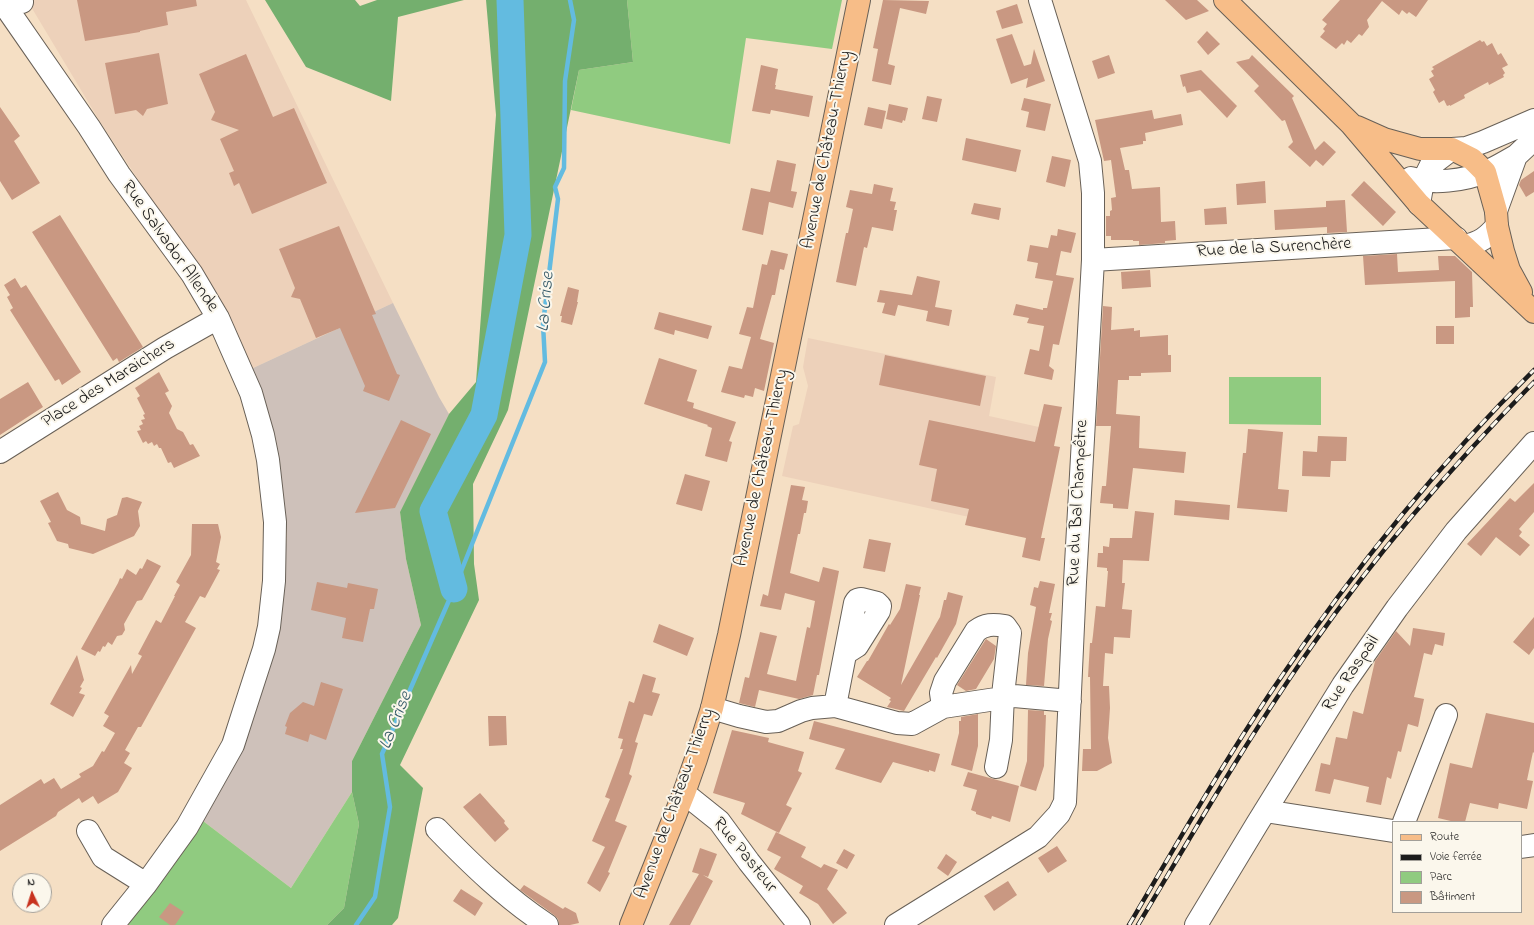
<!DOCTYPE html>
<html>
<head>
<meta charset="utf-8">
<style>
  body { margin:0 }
  #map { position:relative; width:1534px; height:925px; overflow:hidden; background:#f5dfc4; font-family:"Indie Flower",sans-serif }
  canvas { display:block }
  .legend { position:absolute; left:1392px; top:821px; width:130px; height:92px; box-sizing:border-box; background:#fbf7ec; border:1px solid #a29f99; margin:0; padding:5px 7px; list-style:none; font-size:12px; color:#1c1c1c }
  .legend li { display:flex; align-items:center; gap:8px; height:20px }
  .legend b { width:20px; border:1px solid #a29f99 }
  .north { position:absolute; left:12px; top:873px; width:40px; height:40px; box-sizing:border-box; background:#fbf7ec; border:1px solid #a29f99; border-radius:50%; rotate:356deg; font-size:11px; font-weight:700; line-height:16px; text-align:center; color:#1c1c1c }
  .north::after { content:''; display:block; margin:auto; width:14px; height:18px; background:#c8321e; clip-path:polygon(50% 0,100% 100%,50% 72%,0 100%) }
</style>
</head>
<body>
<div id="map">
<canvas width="1534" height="925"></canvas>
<ul class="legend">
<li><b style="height:5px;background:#f7bd88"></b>Route</li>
<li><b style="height:5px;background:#1c1c1c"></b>Voie ferrée</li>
<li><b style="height:11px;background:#90cb80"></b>Parc</li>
<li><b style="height:11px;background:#c99882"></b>Bâtiment</li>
</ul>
<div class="north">N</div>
</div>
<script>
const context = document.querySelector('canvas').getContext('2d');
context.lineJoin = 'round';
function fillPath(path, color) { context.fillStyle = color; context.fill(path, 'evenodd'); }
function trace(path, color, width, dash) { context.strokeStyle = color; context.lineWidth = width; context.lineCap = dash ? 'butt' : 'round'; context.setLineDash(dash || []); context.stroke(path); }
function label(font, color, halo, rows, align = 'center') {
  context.font = font + ' "Indie Flower",sans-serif'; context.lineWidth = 4; context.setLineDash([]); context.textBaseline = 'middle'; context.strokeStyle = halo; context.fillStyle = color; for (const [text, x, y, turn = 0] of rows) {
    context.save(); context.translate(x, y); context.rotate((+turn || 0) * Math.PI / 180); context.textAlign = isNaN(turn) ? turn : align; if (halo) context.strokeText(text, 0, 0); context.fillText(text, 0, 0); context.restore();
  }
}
fillPath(new Path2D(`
  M27,0H246L393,303L251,369L230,319L99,120Z
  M808,338L996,377L989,416L1057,431L1053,446L1060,447L1010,526L782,476L793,426L799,424L808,386L803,367Z`), '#edd1ba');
fillPath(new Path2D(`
  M393,303L439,397L449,414L400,512L406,559L421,625L352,761V792L291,888L203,821L278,635L287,534L279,460L262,394L251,369Z`), '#cec1ba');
fillPath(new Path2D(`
  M627,0H842L832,49L746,38L730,144L571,110L579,70L633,62Z
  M1229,377H1321V425L1229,424Z
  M352,792L359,824L344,908L327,925H128L203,821L291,888Z`), '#90cb80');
fillPath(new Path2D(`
  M265,0H355L360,6L377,0H464L398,17L391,101L306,67Z
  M486,0H627L633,62L579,70L508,410L473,484L474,564L479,600L400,765L423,788L398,918L392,925H327L344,908L359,824L352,792V761L421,625L406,559L400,512L449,414L476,382L496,115Z`), '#74af6e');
trace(new Path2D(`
  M356,925L375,897L390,807L382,754L454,589L545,362L543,324L558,199L555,187L564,168L565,81L574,20L570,0`), '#63bbe0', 4.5);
trace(new Path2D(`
  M454,589L433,511L484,415L518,235L510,0`), '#63bbe0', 27);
fillPath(new Path2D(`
  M77,0H196L197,6L166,12L168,25L140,31V32L85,41Z
  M883,0L929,1L926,14L900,8L888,64L895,66L891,85L872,81L878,49L873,48Z
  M1165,0H1197L1209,11L1186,20Z
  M1340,0H1428L1416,17L1409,12L1407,14L1402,10L1399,15L1382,1L1367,20L1369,27L1362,36L1359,34L1351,43L1347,40L1344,45L1342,43L1336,49L1320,37L1325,31L1323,29L1327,24L1322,20Z
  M1017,4L1023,23L1002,29L996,11Z
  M1207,31L1220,44L1208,55L1197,42Z
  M1012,34L1024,66L1031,64L1034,49L1045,81L1026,88L1028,78L1011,84L996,39Z
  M1480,40L1482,42L1484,41L1487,46L1492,43L1498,55L1501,53L1508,65L1502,68L1505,73L1503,75L1504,77L1489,85L1488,82L1464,95L1465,98L1450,106V105L1447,106L1444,100L1439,103L1433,92L1435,90L1429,79L1434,76L1431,71L1434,69L1432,67Z
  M159,53L168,104L147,109L143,116L136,110L115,114L105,63Z
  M246,54L273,117L294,108L327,183L252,214L239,183L234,186L229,173L234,171L220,139L239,130L211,120L215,112L199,74Z
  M1109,55L1115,73L1098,79L1092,61Z
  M1252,55L1294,96L1292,98L1315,150L1324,141L1336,152L1323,166L1316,160L1310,167L1288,147L1293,142L1285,120L1282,121L1254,91L1259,86L1236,62L1249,59Z
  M761,65L778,69L775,85H776L775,89L813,96L809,117L771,110L770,114L752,111Z
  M1201,70L1237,106L1227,118L1200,90L1187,93L1185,86L1183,87L1180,75Z
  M927,96L942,99L937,122L922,119Z
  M1024,98L1051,104L1045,131L1026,127L1029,112L1021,110Z
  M889,104L908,108L905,121L903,120L902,123L886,119Z
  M0,107L20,136L14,141L40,183L12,200L0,181Z
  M868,107L886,111L882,129L864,125Z
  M1152,110L1154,119L1181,114L1183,125L1145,133L1146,141H1143V144L1120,148L1125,170H1129L1132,189L1160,187L1161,222L1175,221L1176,240L1165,241V243L1139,245V241H1133V240H1111V236H1106V216H1110V211L1112,210L1111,198L1116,197L1111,160L1104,161L1095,120Z
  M966,138L1021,150L1016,172L962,160Z
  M1052,156L1071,160L1065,187L1046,182Z
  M777,160L796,164L791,191L797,192L793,208L769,202L763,235L742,230L751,188L770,192Z
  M1534,171V192L1526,197L1519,185L1521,180Z
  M1265,181L1266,203L1237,205L1236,184Z
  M1364,181L1396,212L1383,226L1351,195Z
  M874,184L893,188L890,201L896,202L894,210H897L893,231L872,227L867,248L864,247L856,286L836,282L846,233H848L853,209L846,207L850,190L872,194Z
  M1345,200L1347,232L1327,233V227L1275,230L1274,210L1326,207V201Z
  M974,203L1001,208L999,220L971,214Z
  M1226,207L1227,224L1205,225L1204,209Z
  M60,215L143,347L119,362L117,358L113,361L32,232Z
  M339,226L376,314L372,315L397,374L400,375L389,401L363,391L365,386L340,328L316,338L300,299L291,297L295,288L279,249Z
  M1058,229L1076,233L1071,253L1061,251L1056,275L1074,278L1059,345L1053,344L1049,366L1054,370L1052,380L1024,374L1030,349L1039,351L1044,326L1027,323L1029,318L1013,315L1016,304L1043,310V308H1047L1053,281L1035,278L1038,263L1027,261L1030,245L1048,248L1051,235L1057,236Z
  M771,250L788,254L784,270L780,269L775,295H772L760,339L774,343L764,391L755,388L753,397L745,395L744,398L721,392L729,366L742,369L751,337L739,334L747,307L753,308L762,264L767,265Z
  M1397,254L1398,272L1439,270L1438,256H1455L1472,272L1473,307H1470V317L1455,318V281L1365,285L1363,256Z
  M1150,270L1151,287L1122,289L1121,272Z
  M917,276L940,281L935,307L952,310L949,326L926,321L928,311L898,305L895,316L882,313L885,303L877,302L880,290L912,295Z
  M15,278L21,288L26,285L81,372L62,385L59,379L55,381L10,310L13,308L7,297L10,295L4,285Z
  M568,287L579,290L577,302H578L572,325L561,322L562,316H560Z
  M1103,306L1112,307L1111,330L1134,328V331L1140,330V337L1168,335V355H1171V372L1141,373V376H1129V380H1118L1116,414L1140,416L1139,448L1186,452L1184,473L1133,468L1128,509L1113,508V504L1100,503L1102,486H1106L1111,426H1096Z
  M659,312L712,326L708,339L675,330L674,335L654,329Z
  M1436,326H1454V344H1436Z
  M885,355L986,376L980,406L879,385Z
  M659,358L697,370L687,401L694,403L693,408L736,422L729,441L732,442L727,462L705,456L712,428L707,426L708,425L644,404Z
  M159,372L169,391L165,393L172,406L169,413L177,429L183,432L190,445L193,444L200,456L174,468L171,462L168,463L161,448H159L157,444L154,446L152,442L148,444L146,441L143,443L137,431L141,430L139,426L143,424L141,420L145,419L143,415L145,414L137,398L140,396L135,388Z
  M28,382L43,407L0,435V399Z
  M1044,404L1062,407L1054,446L1060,447L1041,538H1045L1040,561L1022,557L1026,538L965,525L969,509L931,501L937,469L919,465L929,420L1035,442Z
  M401,420L431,434L395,508L355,513Z
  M1248,429L1283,432L1278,489L1289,490L1287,512L1237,508L1243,453H1246Z
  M1318,436L1347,437L1346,461H1331L1330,477L1302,476L1303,451L1317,452Z
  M685,474L710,481L702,511L676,504Z
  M1534,483V512L1519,529L1522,532L1519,536L1530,545L1520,556L1496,537L1481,556L1467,544L1510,498L1515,502Z
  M791,485L805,487L802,500L808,501L806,513H804L800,534H798L790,573L819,582L823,567L839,571L819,675H817L813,695L799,699L759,690L755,707L739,703L745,677L749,678L760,632L777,636L767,674L796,681L807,627L810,628L815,601L785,593L781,610L760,606L763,594L768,596Z
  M58,492L67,510L80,517L81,524L105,531L107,519L117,515L122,498L127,497L142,502L138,511L140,526L134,536L93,554L69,548L68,544L57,541L48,523L51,522L40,501Z
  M1175,500L1230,505L1229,520L1174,515Z
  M1135,511L1154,513L1149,561L1123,560L1122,583H1125L1122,609L1132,610L1130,638L1114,637L1113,654L1105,653L1103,686H1109L1110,708L1108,738L1112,763L1097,771H1082L1083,749H1091L1090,677H1088L1090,643H1092L1093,635L1096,606L1105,607L1108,571H1107V568L1097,567L1098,553H1103V546L1109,547L1110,538H1132Z
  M192,524H218L221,537L216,562L220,564L217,569L220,570L205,598L200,596L185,622L196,628L141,727H138L125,750L130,753L124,763L132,768L118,792L98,804L93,796L82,803L79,798L58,812L56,816L0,851V805L41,779L44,784L54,778L61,789L81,777L79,774L93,766L102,751L104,752L115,733L103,726L109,716L104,713L131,665L132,674L142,656L138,654L156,620L161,623L175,596H174L180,585L176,582L191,555Z
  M869,539L891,543L885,572L863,568Z
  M147,559L161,566L142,600L137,601L124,624L125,630L122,635L117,636L112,645L108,642L105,647L103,646L100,652L98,651L95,656L81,649L118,583L120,578L122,579L127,569L136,575L140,568L142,569Z
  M1040,581L1055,584L1049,613H1052L1050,620L1052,621L1048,639L1044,686L1026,685L1028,653L1036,607L1030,605L1034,587L1038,588Z
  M317,582L347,588L348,583L378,589L374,609H370L363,642L342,638L346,618L311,610Z
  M906,584L921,587L919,595H920L901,685L940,617L944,600H946L948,592L963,596L956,624L937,658L936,657L904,711L887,707L891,701L889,700L891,698L857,677L867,661H868L889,624L890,625L900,609Z
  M1534,617V648L1529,655L1513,642Z
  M659,624L694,638L687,656L653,642Z
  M1413,628L1445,633L1443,646L1435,644L1432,655L1424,653L1414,697L1424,699L1418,727L1408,724L1401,752L1398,751L1391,779L1387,777L1381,805L1366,802L1369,787L1334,779L1330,794L1315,791L1321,763L1330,765L1336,737L1347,739L1353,711L1363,714L1375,661L1396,631L1410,646Z
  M986,639L996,646L994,659L976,689L966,691L957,685Z
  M77,655L84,680L80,687L82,688L79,693L85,695L73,717L50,704Z
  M643,674L656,678L652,692L660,694L652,716L644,714L635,742L638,743L629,774L632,776L615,821L627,826L608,872L610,873L600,892L587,883L605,847L592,841L610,799L605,797L623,749H620L623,739L618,738L629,701L634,703Z
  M321,682L343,689L326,740L310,734L308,742L285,734L287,727L285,726L290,713L303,702L314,706Z
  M1028,710L1044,711V715H1046L1044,766L1036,791L1020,786L1027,761Z
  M1486,713L1534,723V753L1533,752L1527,780L1533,781L1527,809L1499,803L1498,809L1470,803L1465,822H1455L1438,818L1450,763L1472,768Z
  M978,714V746L972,771L951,765L959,733V721H961V717Z
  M488,716H506L507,745L489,746Z
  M814,721L940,754L935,772L929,770V772L893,762L881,783L835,769L845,749L809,739Z
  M732,730L769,738L768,742L804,752L798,771L802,773L786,805L792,808L779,833L741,814L745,803L713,793Z
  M968,772L1019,786L1010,822L992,816L991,819L976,814V812L971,810L977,790L963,786Z
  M480,793L505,821L504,823L509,829L495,842L463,807Z
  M776,832L806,847L801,857L821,868L824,864L838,870L827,889L847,913L833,924L818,904L799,893L803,886L774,869L781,857L767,850Z
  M1057,846L1067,861L1048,873L1038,858Z
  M700,848L717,854L708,877L703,875L713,881L690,925H669L699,874L692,872Z
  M844,849L855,855L847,869L836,863Z
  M946,854L957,862L948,876L937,868Z
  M1008,881L1017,895L994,911L984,896Z
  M524,885L563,909L565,907L576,913L579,923L570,925H559L558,919L554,915L520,890Z
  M461,889L483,903L475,916L453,901Z
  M170,903L184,912L175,925H170L159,917Z`), '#c99882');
const minor = new Path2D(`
  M1,0L89,127L119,174L192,274L218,318L251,393L263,435L268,460L275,522L274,581L269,627L264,649L242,717L233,745L187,827L146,884L113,925
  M21,0L22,2
  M1411,178C1433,184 1464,181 1485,172C1496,168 1506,161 1516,156
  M1419,204L1423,181L1431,165L1452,149L1466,148L1483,142L1534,120
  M1496,211L1516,156L1534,139
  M1465,246C1481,242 1486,238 1497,226
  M1093,260L1456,238
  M0,452L165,348L218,318
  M835,706L855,603L857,600L861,599L877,603L880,606L879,611L857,646L846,653
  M943,707L941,693L945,681L976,631C985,624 993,624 1005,626L1010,633L1003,695L1001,740L996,767
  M712,708L739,716L766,722L778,721L801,711L812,708L835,706L897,723L912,724L943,707L996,699L1003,695L1070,701
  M684,793L719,821L749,862L799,925
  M1265,811L1393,831
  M1404,822L1446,715
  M437,829C471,864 506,898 547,925
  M88,831L103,857L146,884
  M1521,847L1534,845
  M896,925L1038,837L1059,814L1065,802L1075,582L1093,260V193L1090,161L1040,0
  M1196,925L1257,824L1343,685L1397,608L1456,531L1534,443`);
const major = new Path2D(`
  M1225,0L1351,124L1419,204L1534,312
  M1357,127L1384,139L1420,149H1452L1472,159L1485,172L1496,211L1497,226L1503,251L1509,270L1521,292
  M631,925L684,793L696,759L712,708L729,635L859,0`);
trace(minor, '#686057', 24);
trace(major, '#686057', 24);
trace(minor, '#fff', 22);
trace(major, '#f7bd88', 22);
const rail = new Path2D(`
  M1129,925C1176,845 1223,763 1275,686C1351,573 1437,465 1534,370
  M1138,925C1195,830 1250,734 1314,643C1379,550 1454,464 1534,382`);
trace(rail, '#1c1c1c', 4.5);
trace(rail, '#fbf7ec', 3, [9]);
label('18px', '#1c1c1c', '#fbf7ec', [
  ["Avenue de Château-Thierry",828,150,-79],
  ["Rue Salvador Allende",169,247,55],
  ["Rue de la Surenchère",1274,249,-3],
  ["Place des Maraichers",109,384,-32],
  ["Avenue de Château-Thierry",763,468,-78],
  ["Rue du Bal Champêtre",1079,503,-87],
  ["Rue Raspail",1352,674,-56],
  ["Avenue de Château-Thierry",676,804,-70],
  ["Rue Pasteur",744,856,51]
]);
label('italic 19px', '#385c6a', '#fbf7ec', [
  ["La Crise",547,302,-85],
  ["La Crise",397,721,-68]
]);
</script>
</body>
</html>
